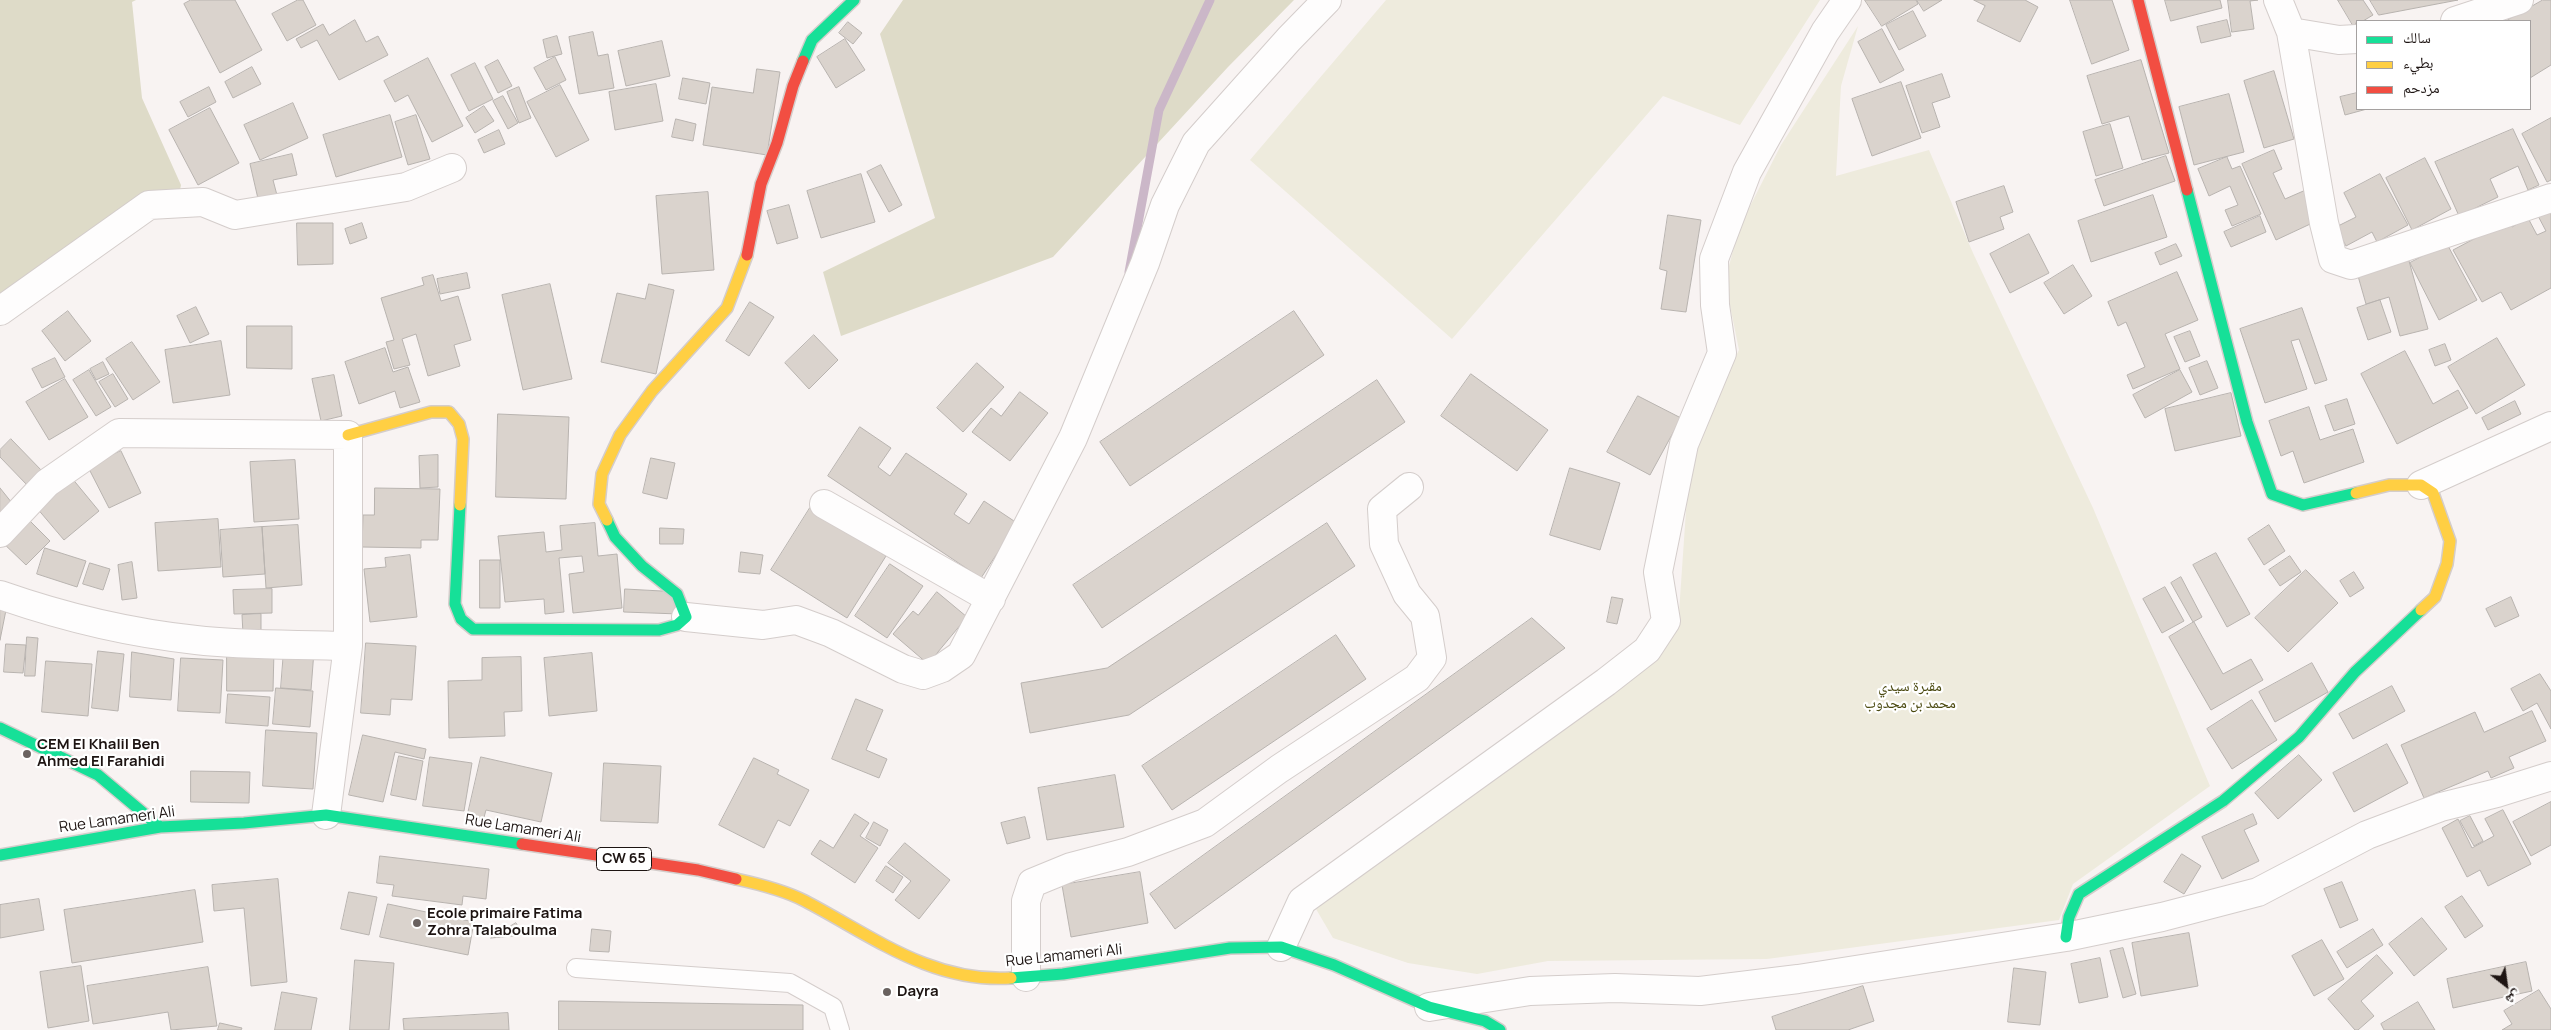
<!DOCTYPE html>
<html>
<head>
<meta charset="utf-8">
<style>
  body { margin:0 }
  #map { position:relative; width:2551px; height:1030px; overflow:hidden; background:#f8f3f2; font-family:Manrope,"Noto Naskh Arabic",sans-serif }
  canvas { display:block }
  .legend { position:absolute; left:2356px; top:20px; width:175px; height:90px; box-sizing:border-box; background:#fff; border:1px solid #a5a1a0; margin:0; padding:6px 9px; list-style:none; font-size:15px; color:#1d1412 }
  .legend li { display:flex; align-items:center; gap:10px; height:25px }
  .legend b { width:25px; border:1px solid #a5a1a0 }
  .north { position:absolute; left:2481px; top:960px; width:50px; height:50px; -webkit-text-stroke:4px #fff; paint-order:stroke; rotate:150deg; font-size:14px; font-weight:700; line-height:20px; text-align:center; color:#1d1412 }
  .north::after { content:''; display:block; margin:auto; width:18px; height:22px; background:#1d1412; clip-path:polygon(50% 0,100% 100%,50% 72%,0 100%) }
</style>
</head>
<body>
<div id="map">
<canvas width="2551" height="1030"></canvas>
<ul class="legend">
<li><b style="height:6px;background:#16e098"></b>سالك</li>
<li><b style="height:6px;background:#ffcf43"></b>بطيء</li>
<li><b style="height:6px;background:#f24e42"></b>مزدحم</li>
</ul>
<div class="north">ش</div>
</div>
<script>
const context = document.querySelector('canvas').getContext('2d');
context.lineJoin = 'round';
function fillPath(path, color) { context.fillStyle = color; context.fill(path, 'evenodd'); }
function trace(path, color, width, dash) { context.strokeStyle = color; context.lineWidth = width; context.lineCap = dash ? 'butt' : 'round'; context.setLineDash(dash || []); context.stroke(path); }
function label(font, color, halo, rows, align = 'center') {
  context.font = font + ' Manrope,"Noto Naskh Arabic",sans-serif'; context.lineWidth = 4.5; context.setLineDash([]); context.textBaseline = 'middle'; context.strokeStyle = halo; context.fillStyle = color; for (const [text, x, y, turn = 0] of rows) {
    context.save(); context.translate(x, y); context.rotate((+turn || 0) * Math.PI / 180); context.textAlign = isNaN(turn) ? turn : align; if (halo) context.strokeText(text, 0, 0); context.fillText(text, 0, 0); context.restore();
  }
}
fillPath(new Path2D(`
  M1386,0H1820L1740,125L1663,96L1452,339L1250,160Z
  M1858,26L1841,86L1836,176L1929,150L1973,253L2093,508L2210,786L2073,884L2059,920L1767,959L1548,961L1477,974L1408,963L1333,938L1316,909L1641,663L1678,627L1689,467L1709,409L1739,350L1725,281L1739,228L1781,145Z`), '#eeebdd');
fillPath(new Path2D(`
  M0,0H136L132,2L142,98L181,185L180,190L0,301Z
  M903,0H1294L1228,67L1053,257L841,336L823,272L935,218L880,34Z`), '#dedbc8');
trace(new Path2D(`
  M1129,272L1159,110L1210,0`), '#cbb7c8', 9);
const building = new Path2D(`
  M191,0H235L262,50L220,73L184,4Z
  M298,0H303L316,25L287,41L272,14Z
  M1865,0H1916L1918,4L1882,26Z
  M1917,0H1942L1924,11Z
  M1974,0H2025L2038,7L2020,42L1977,21L1985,6Z
  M2070,0H2112L2129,50L2092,64Z
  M2165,0H2220L2222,8L2171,21Z
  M2228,0H2258L2250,1L2254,29L2232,32Z
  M2338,0H2363L2373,15L2363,21H2357L2354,27Z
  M2370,0H2458L2379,15Z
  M2543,0H2551V65L2530,78V21H2506Z
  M1913,11L1926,36L1899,50L1886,25Z
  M355,20L366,42L378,36L388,55L339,80L317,40L301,48L296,39L323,24L329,35Z
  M2227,20L2231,36L2201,43L2197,27Z
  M848,22L862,33L853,44L839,33Z
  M1882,29L1904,70L1880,83L1858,42Z
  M593,32L598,56L608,54L614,88L579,94L569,37Z
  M557,36L562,54L547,58L543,40Z
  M845,39L865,70L836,88L817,57Z
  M662,41L670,76L626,86L618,51Z
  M555,57L566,80L546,90L534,68Z
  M428,58L463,126L432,142L408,95L395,102L384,81Z
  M498,60L512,86L498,93L485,67Z
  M2141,60L2169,153L2142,160L2129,116L2102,124L2087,76Z
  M475,63L493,99L469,111L451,75Z
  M252,67L261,84L233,98L225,82Z
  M757,69L780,72L767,155L703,145L712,87L753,93Z
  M2274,71L2294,139L2264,148L2244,81Z
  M1942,74L1950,97L1932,103L1940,127L1922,133L1906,86Z
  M683,78L710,83L706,104L679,99Z
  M1901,82L1921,138L1872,156L1852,99Z
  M656,84L663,121L615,130L609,92Z
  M560,85L589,140L556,157L527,102Z
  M209,87L216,102L188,117L180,102Z
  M519,87L531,118L519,123L507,92Z
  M2357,93V109H2367L2345,115L2340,97Z
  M2229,94L2244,152L2194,165L2179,107Z
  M503,96L518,123L508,129L493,101Z
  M293,103L308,138L260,160L244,125Z
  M484,106L494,121L475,133L466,118Z
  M210,108L239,163L198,185L169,130Z
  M390,115L402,157L336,177L323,135Z
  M416,115L430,159L408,165L395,122Z
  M2551,118V180L2547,182L2522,134Z
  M676,119L696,124L693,141L672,137Z
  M2110,124L2123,168L2096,176L2083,132Z
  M2513,129L2539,185L2528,190L2518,166L2490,179L2498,197L2459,216L2435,162Z
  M499,130L505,144L484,153L478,140Z
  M2274,150L2282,169L2273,173L2285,199L2308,189L2321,219L2276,240L2242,164Z
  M292,154L297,175L273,180L278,199L259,203L250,164Z
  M2166,156L2175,181L2104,206L2095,180Z
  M2227,157L2232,169L2240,166L2261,214L2232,226L2225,210L2238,205L2230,186L2209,196L2198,169Z
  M2425,158L2451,209L2412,230L2386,178Z
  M881,165L902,205L889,212L867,172Z
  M861,174L875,222L821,238L807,191Z
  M2380,174L2408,225L2377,242L2372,232L2346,246L2336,227L2356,217L2344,193Z
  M2004,186L2013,212L2000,217L2004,229L1969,242L1956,202Z
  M708,192L714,270L662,274L656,196Z
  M2153,195L2167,237L2091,262L2078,221Z
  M789,205L798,238L777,244L767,211Z
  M2551,206V288L2511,310L2501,292L2482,302L2453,250L2508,221L2512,227L2528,218L2537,235L2546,231L2537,214Z
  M1668,215L1701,220L1686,312L1661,309L1667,271L1660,269Z
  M2260,216L2266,232L2231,247L2224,232Z
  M297,223H333V264L298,265Z
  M362,223L367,238L350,244L345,229Z
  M2029,234L2049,273L2010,293L1990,254Z
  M2176,244L2182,256L2160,265L2155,253Z
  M2447,244L2477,300L2439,320L2410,263Z
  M2409,261L2428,329L2400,336L2389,297L2366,304L2358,276Z
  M2073,265L2092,296L2064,314L2044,283Z
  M2177,272L2198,320L2165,334L2180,369L2133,389L2127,375L2145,367L2126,322L2118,326L2108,302Z
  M467,273L470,288L440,294L437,279Z
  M433,275L441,301L458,296L471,340L454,345L460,366L428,376L416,334L402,339L410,365L394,369L386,342L394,340L381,298L424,285L422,278Z
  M550,284L572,379L523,390L502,295Z
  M649,284L674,290L656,374L601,362L617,293L645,299Z
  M2380,300L2391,332L2368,340L2357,308Z
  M750,302L774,317L749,356L726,341Z
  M196,307L209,334L190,343L177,316Z
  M2302,308L2327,380L2315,384L2299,339L2291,341L2307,389L2265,403L2240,329Z
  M68,311L91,341L65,361L42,331Z
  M1294,311L1324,355L1130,486L1100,442Z
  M247,326H292V369L247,368Z
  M2190,331L2200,356L2185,362L2174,337Z
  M814,335L838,360L809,389L785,363Z
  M2497,338L2525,385L2476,414L2448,367Z
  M221,341L230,395L173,403L165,350Z
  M132,342L160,382L133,400L106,359Z
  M2445,344L2451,360L2435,366L2429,350Z
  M385,348L393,372L408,367L420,402L400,408L395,391L359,404L345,362Z
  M2405,351L2433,404L2458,390L2468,408L2397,444L2361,374Z
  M55,358L65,377L42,388L32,369Z
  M2207,361L2218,388L2200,395L2189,368Z
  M103,362L109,374L96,380L90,369Z
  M977,363L1004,387L963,432L937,408Z
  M89,370L111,407L96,416L73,380Z
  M2180,370L2192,392L2145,418L2133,395Z
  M113,374L128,399L115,407L99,382Z
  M1471,374L1548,430L1517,471L1441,416Z
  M334,375L342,416L321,421L312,379Z
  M65,379L88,417L49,440L26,402Z
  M1377,380L1405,422L1102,628L1073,585Z
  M1020,392L1048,413L1010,461L972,432L991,408L1001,416Z
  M2231,393L2241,436L2175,451L2165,409Z
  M1638,396L1681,418L1650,475L1607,452Z
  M2347,399L2355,424L2334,431L2325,406Z
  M2515,401L2521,414L2488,430L2482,418Z
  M2309,407L2320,440L2353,429L2364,462L2304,483L2293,451L2281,456L2269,421Z
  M498,414L569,417L566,499L496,497Z
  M860,427L891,448L878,467L890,476L906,453L967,494L954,514L969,524L984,501L1017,523L981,578L828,476Z
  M11,439L43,472L28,486L0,457V450Z
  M121,451L141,493L109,508L88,467Z
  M438,455V487L420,488L419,456Z
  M651,458L675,463L667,499L643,493Z
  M295,460L299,519L254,522L250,462Z
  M1570,468L1620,483L1600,550L1550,535Z
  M71,477L99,511L64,540L36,507Z
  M0,488L12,503L0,512Z
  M375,488L440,489L438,540H421V548L362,547L363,515H374Z
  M810,508L886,556L847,618L771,570Z
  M24,515L50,541L26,565L0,540Z
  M218,519L221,567L158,571L155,523Z
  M595,523L598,556L617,554L622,608L573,613L569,574L584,572L582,556L559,558L564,612L545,614L544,599L505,602L498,536L544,532L546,552L562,550L560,526Z
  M1327,523L1355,566L1129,715L1030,733L1021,683L1107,668Z
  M298,525L302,585L266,588L262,527Z
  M2269,525L2285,551L2264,565L2248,539Z
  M262,527L265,574L223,577L220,530Z
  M660,528L684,529L683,544H660Z
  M45,548L86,561L77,587L37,574Z
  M741,552L763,555L760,574L739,572Z
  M2216,553L2250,614L2227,627L2193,565Z
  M410,555L417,617L370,622L364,569L386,567L385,558Z
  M2290,556L2301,572L2280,586L2269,570Z
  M480,560H500V608H480Z
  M132,562L137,598L122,600L118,565Z
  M90,563L110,569L103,590L83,584Z
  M890,564L923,586L887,638L855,616Z
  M2306,570L2338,603L2288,652L2255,618Z
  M2354,572L2364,588L2350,597L2340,581Z
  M2181,577L2202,617L2193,622L2171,583Z
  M2165,587L2184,621L2162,633L2143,599Z
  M272,589V613L234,614L233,590Z
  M625,589L680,592L679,614L624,612Z
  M937,592L967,617L928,664L893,634L913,611L918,615Z
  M1612,597L1623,599L1617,624L1607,622Z
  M2511,597L2519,616L2495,627L2486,609Z
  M0,609L6,610L0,640Z
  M261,614V634H243L242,615Z
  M1532,618L1565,648L1175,929L1150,894Z
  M2194,622L2223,674L2251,659L2263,680L2211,710L2169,637Z
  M1336,635L1366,679L1172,810L1142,766Z
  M27,637L38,638L35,676H25Z
  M366,643L416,646L412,700L391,699L390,715L361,713Z
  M6,644L26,645L23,673L4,672Z
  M227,650H274L273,691H227Z
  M284,650L314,651L311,690L281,688Z
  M98,651L124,654L118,711L92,708Z
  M132,652L174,659L171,700L130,697Z
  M592,653L597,711L549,716L544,658Z
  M521,657L522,711L504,712L505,736L449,738L448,681L482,680V658Z
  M181,658L223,660L220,713L178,711Z
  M46,661L92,664L88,716L42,712Z
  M2312,663L2328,692L2275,722L2259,692Z
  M2540,674L2551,691V729L2537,703L2523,711L2511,689Z
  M2392,686L2405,711L2353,739L2339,714Z
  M276,688L313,691L310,727L273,724Z
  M228,694L270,697L268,726L226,723Z
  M856,699L883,710L866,750L887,759L879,778L832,759Z
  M2252,700L2277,740L2232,769L2207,729Z
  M2532,711L2546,741L2509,757L2514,768L2491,778L2488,771L2424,798L2401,745L2475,712L2484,732Z
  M266,730L317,733L313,789L263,786Z
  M363,735L426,749L424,759L395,752L383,802L349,795Z
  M2387,744L2408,783L2354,812L2333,773Z
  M2299,755L2322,780L2278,819L2255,793Z
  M399,756L423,761L416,800L391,795Z
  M430,757L472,763L464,811L423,806Z
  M481,757L552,773L541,822L486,810L483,821L467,818Z
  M754,758L779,770L777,774L809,790L790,826L778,820L764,848L719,825Z
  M604,763L661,766L658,823L601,821Z
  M191,771L250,772L249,803L191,802Z
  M1115,775L1124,827L1047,840L1038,788Z
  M2551,802V845L2531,856L2513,822Z
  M2503,810L2531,864L2488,886L2480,870L2467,877L2442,828L2458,819L2472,848L2494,836L2485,819Z
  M855,814L869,823L860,836L878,848L855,883L811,854L820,840L833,848Z
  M2253,814L2257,824L2244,830L2259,861L2222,879L2202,837Z
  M2470,816L2483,841L2474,846L2460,821Z
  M1025,817L1030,838L1007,844L1001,823Z
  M874,822L888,830L880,846L866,838Z
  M905,843L950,880L919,919L895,900L911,881L888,863Z
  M2182,854L2201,866L2184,894L2164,882Z
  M380,856L489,869L486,899L463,896L462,905L392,896L394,885L377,883Z
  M886,866L903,877L893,893L876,881Z
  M1140,872L1148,923L1071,937L1062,885Z
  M278,879L287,982L251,986L244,908L214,911L212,885Z
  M2342,882L2358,920L2340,928L2324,889Z
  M195,890L203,942L72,963L64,910Z
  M349,892L377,897L369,935L341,929Z
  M2462,896L2483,926L2465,938L2445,907Z
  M39,899L44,930L0,938V905Z
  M388,904L474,922L468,955L380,937Z
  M2422,918L2447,949L2414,976L2389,944Z
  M516,923L523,935L491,938Z
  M592,929L611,931L609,952L590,951Z
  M2373,929L2383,945L2347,968L2337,952Z
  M2189,933L2198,986L2141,996L2132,943Z
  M2322,940L2344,979L2314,996L2292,956Z
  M2123,948L2136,994L2123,998L2110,951Z
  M2377,955L2393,973L2361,1001L2374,1016L2358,1030H2355L2328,999Z
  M2100,958L2108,997L2079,1003L2071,964Z
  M355,960L394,963L389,1030H350Z
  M2526,962L2532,991L2453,1008L2447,979Z
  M81,966L89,1021L48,1028L40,972Z
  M208,967L217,1026L171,1030L168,1012L93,1024L87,986Z
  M2014,968L2046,972L2040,1025L2008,1022Z
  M1863,986L1874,1021L1848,1030H1776L1772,1017Z
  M2539,990L2551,1009V1030H2502L2512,1024L2504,1011Z
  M282,992L317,998L311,1030H275Z
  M559,1001L803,1005V1030H559Z
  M2418,1002L2435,1030H2384L2381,1024Z
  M508,1013L509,1030H404L403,1019Z
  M220,1023L242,1028L241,1030H218Z`);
fillPath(building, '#dad3cd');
trace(building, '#b8b3af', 1);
const lane = new Path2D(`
  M576,968L790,983L833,1007L840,1030`);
const street = new Path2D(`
  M2278,0L2291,32L2324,223L2333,259L2351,265L2551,198
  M2455,21L2519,0
  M2291,32L2339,40L2357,39
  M0,311L149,205L203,202L235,215L406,187L452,168
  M2421,485L2551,426
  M824,504L991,599
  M0,533L47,483L119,433L348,435V646L326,815
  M0,595C63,617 129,633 196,640C246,646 298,644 348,646
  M686,617L763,625L796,620L831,633L903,669L923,675L942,668L961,655L1073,438L1145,263L1165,205L1196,143L1289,39L1327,0
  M1281,947L1302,901L1606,682L1647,650L1666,621L1658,572L1684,444L1722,353L1715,305L1714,259L1747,172L1825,32L1847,0
  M1026,977V901L1032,883L1071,867L1128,852L1205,823L1279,769L1417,678L1432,658L1425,616L1407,594L1384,544L1382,509L1409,487
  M1429,1007L1530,991L1615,988L1700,991L1798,979L2066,937L2162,917L2258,892L2367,835L2441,807L2497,793L2551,776`);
const fast = new Path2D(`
  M803,61L812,40L854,0
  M2187,190L2247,422L2272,494L2303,505L2356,493
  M460,505L455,604L461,619L473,629L659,630L677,625L686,617L677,594L642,566L615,537L607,520
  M0,728L98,775L160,827
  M0,855L160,827L244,823L326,815L522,844
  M2066,937L2069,917L2079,894L2223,801L2299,737L2355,672L2421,610
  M1011,978L1063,974L1230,948L1281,947L1334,965L1429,1007L1485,1021L1500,1030`);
const slow = new Path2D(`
  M348,435L431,412H449L459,424L463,439L460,505
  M2356,493L2389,485H2421L2433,493L2450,541L2447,564L2435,597L2421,610
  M607,520L599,504L602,474L620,435L652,391L727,308L747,255
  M736,879C759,884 784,890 805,901C872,936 931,983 1011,978`);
const jam = new Path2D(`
  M2138,0L2187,190
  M747,255L761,184L777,143L793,86L803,61
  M522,844L698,870L736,879`);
trace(lane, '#d4cdcb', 20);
trace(street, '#d4cdcb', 30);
trace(fast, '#d4cdcb', 14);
trace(slow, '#d4cdcb', 14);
trace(jam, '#d4cdcb', 14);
trace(lane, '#fefdfd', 18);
trace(street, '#fefdfd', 28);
trace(fast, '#16e098', 11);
trace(slow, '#ffcf43', 11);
trace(jam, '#f24e42', 11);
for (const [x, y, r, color] of [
  [27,754,5,"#6a6260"],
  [417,923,5,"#6a6260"],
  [887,992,5,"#6a6260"]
]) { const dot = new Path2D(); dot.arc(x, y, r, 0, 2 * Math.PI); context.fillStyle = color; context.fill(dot); trace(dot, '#fff', 2); }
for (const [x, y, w] of [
  [624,859,55]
]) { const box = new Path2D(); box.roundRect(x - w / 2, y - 11.5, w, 23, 4); context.fillStyle = '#fff'; context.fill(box); trace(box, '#1d1412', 1); }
label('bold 14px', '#1d1412', null, [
  ["CW 65",624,859]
]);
label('15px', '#4a490f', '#fff', [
  ["مقبرة سيدي",1910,687],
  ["محمد بن مجدوب",1910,704]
]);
label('bold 15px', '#1d1412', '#fff', [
  ["CEM El Khalil Ben",37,745],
  ["Ahmed El Farahidi",37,762],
  ["Ecole primaire Fatima",427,914],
  ["Zohra Talaboulma",427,931],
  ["Dayra",897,992]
], 'left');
label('15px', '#1d1412', '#fff', [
  ["Rue Lamameri Ali",117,820,-8],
  ["Rue Lamameri Ali",523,829,9],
  ["Rue Lamameri Ali",1064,956,-6]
]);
</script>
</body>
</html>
